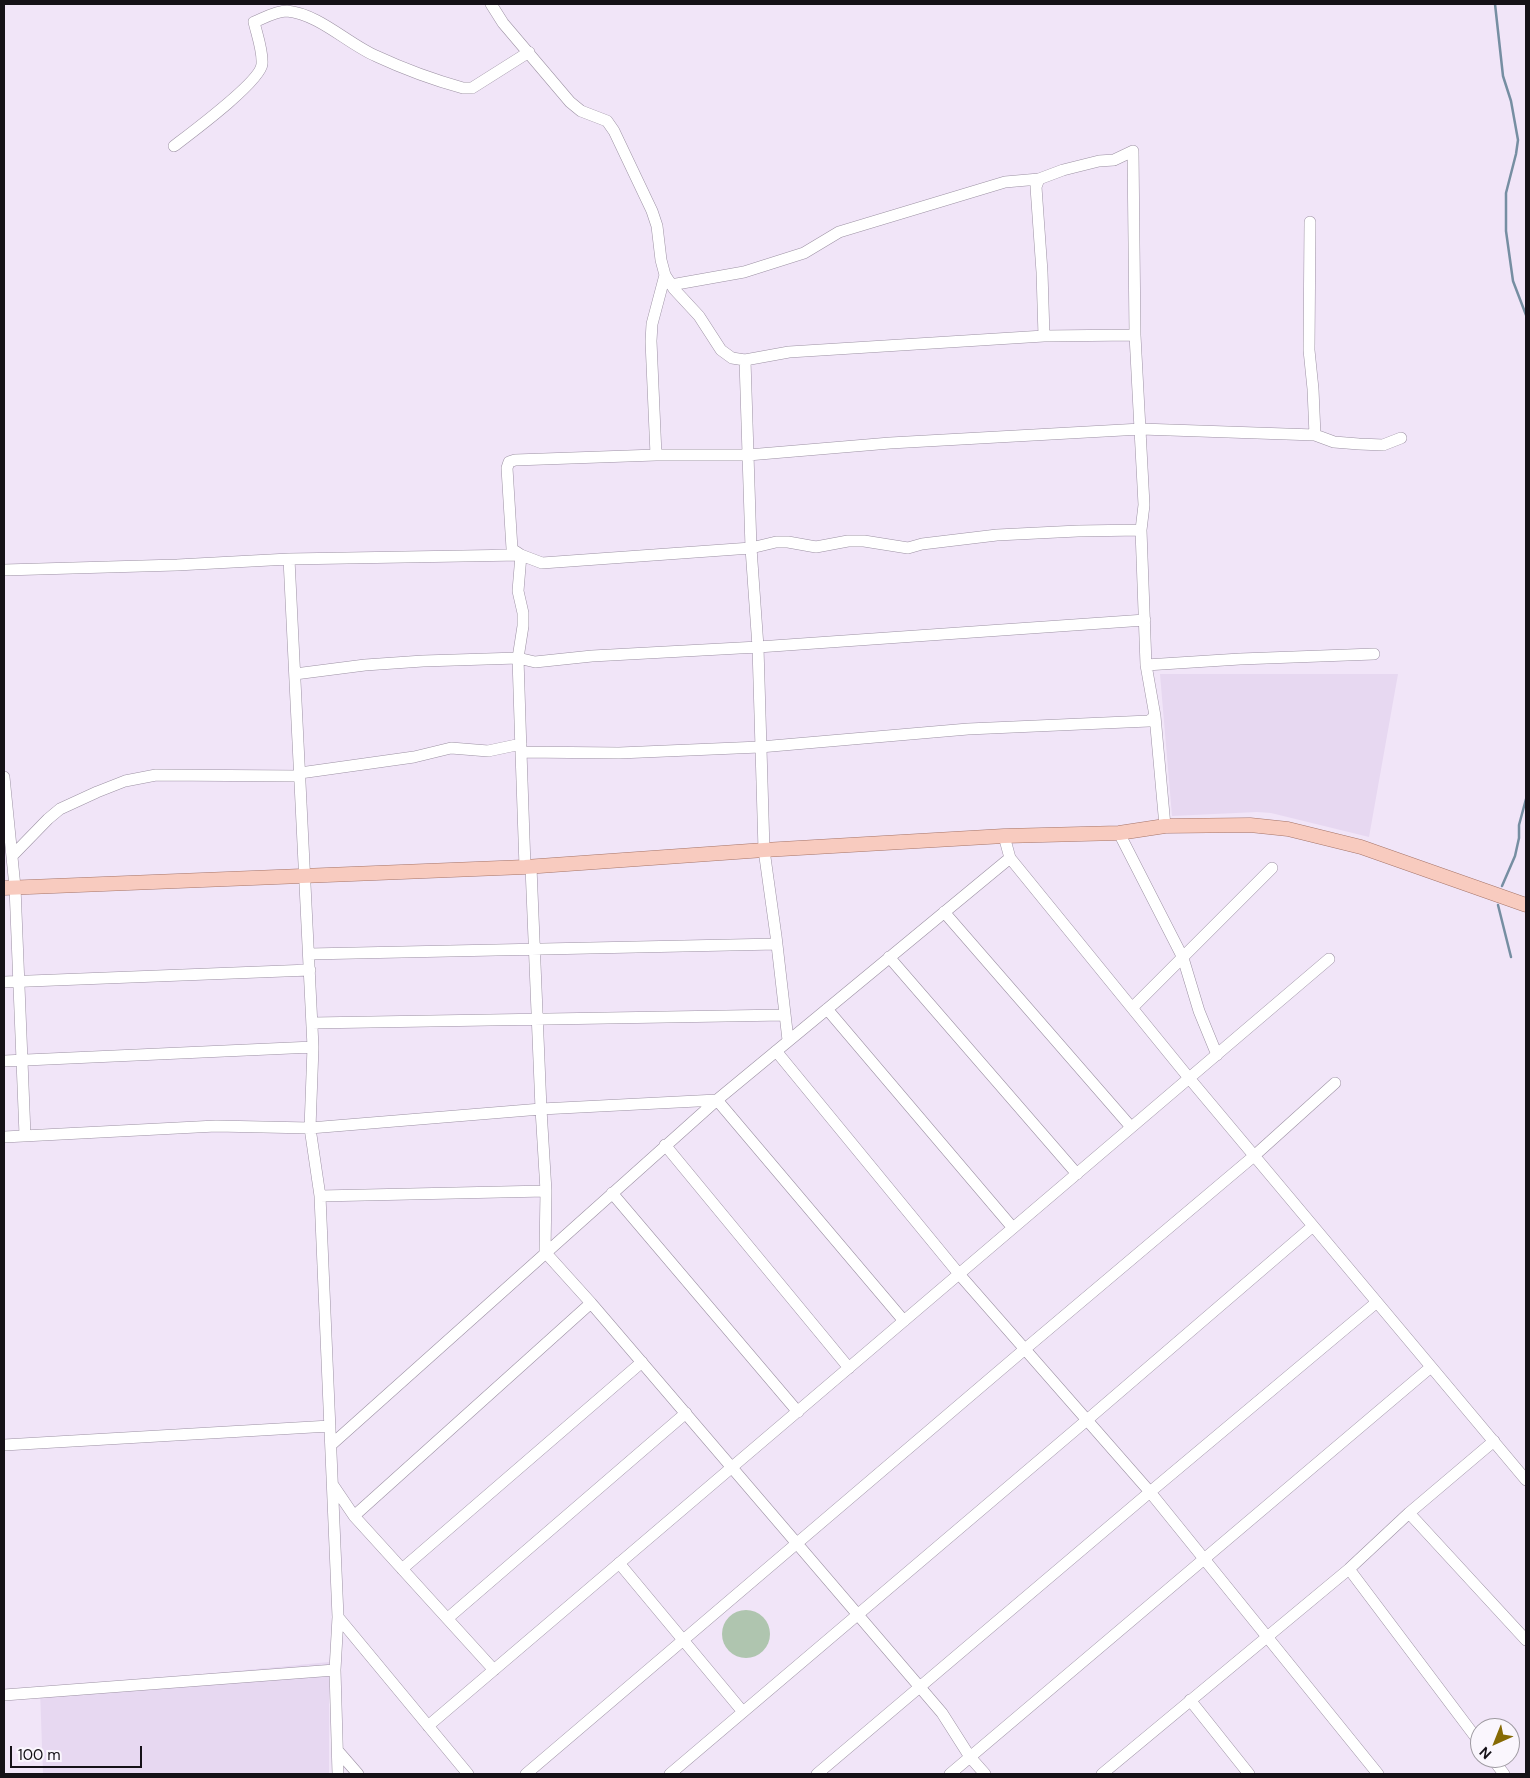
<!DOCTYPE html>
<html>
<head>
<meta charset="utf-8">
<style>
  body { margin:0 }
  #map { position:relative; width:1530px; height:1778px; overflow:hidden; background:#f1e5f8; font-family:"DM Sans",sans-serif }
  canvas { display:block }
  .frame { position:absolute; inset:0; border:5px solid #151117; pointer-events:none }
  .north { position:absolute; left:1470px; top:1718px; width:50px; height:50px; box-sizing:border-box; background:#faf6fd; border:1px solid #9e9aa1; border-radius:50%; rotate:224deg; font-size:14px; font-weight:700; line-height:20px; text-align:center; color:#151117 }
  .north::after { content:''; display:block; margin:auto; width:18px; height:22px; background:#866a05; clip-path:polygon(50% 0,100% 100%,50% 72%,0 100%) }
  .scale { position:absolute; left:10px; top:1746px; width:132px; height:22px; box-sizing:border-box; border:2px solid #151117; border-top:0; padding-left:6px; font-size:15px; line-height:18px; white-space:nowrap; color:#151117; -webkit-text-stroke:4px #faf6fd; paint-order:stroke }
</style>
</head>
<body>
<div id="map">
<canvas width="1530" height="1778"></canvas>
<div class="frame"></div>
<div class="north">N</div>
<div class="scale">100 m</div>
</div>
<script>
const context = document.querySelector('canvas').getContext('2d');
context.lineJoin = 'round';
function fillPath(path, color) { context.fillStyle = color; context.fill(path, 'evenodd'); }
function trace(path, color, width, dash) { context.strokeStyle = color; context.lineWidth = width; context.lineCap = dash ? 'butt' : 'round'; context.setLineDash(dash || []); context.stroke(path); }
fillPath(new Path2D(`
  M1160,674H1398L1369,837L1271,813L1257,812L1172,816Z
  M329,1662V1774H43L40,1690Z`), '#e7d8f1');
fillPath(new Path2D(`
  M722 1634a24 24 0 1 1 48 0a24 24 0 1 1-48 0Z`), '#afc5af');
trace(new Path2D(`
  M1495,4L1503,76L1511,101L1518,140L1516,154L1506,193V231L1513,281L1526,315
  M1502,886L1515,856L1519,838V825L1526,799
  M1498,905L1511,957`), '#768ea2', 2.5);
const minor = new Path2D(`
  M491,4L503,23L570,102L581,111L607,121L614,131L652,211L657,226L661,260L665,275L674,289L699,316L721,350L732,358L745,360L789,352L1044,336L1135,335
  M174,146C191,133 261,81 262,64C263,51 257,35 254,22C264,18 276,11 287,11C319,14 348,44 376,56C404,69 434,80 463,88H472L529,52
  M1039,179L1036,187L1042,272L1044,336
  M1310,222L1309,350L1313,389L1315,435
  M671,285L744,272L804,253L839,232L1005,182L1039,179L1063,170L1099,161L1114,160L1133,151L1135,335L1144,505L1141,530L1146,665L1155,716L1165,826
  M745,360L751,548L758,647L764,850L776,936L788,1040
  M656,455L651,341L652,324L665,275
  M1141,530L1078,531L997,535L922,544L908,548L864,541H848L816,547L788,542H776L751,548L542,563L521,555L512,549L507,468L509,462L515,460L656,455H748L890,443L1141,429L1315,435L1334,442L1359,444L1383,445L1401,438
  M289,559L313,1047L310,1128L320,1196L338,1617L335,1670L338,1774
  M4,570L177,565L289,559L521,555L518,591L523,613V626L518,658L535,662L592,656L758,647L1145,620
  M1146,665L1240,659L1374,654
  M295,674L365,665L423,661L518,658L521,752
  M300,773L414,757L451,748L488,751L521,744
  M4,777L15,887L25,1135
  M1119,833L1183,958L1199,1011L1217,1055
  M1004,836L1010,858L1189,1078L1526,1480
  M12,856L48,819L60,809L97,792L125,781L156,775L300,776
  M525,867L521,752L619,753L760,747L968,729L1149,721L1155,716
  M531,867L541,1109L546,1191L545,1252L591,1303L942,1713L970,1757L985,1774
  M944,912L1131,1127
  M309,954L777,944
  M889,957L1077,1174
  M4,982L310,970
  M1132,1008L1272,868
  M827,1009L1013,1228
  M312,1023L785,1015
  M776,1051L959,1274L1150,1492L1378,1774
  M4,1061L313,1047
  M4,1137L216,1126L310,1128L541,1109L717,1100L904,1321
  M665,1145L849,1368
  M612,1193L798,1412
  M320,1196L546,1191
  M4,1445L330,1426
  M331,1445L717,1100L1010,858
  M333,1485L354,1516L494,1670
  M1409,1513L1526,1640
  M354,1516L591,1303
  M619,1563L743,1712
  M402,1569L642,1362
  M1349,1569L1480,1743
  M338,1617L468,1774
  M448,1618L686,1413
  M4,1695L335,1670
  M1190,1700L1249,1774
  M428,1726L1329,959
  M338,1751L358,1774
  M1492,1758L1504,1774
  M526,1774L1025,1349L1254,1156L1335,1083
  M670,1774L1087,1420L1313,1226
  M817,1774L1150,1492L1377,1302
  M950,1774L1431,1367
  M1102,1774L1349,1569L1409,1513L1494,1441`);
const major = new Path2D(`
  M4,888L525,867L764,850L1004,836L1119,833L1165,826L1250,825L1288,829L1361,847L1526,905`);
trace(minor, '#9c91a3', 12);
trace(major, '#a57468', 15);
trace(minor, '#fff', 11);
trace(major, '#f8cbbf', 14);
</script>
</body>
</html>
